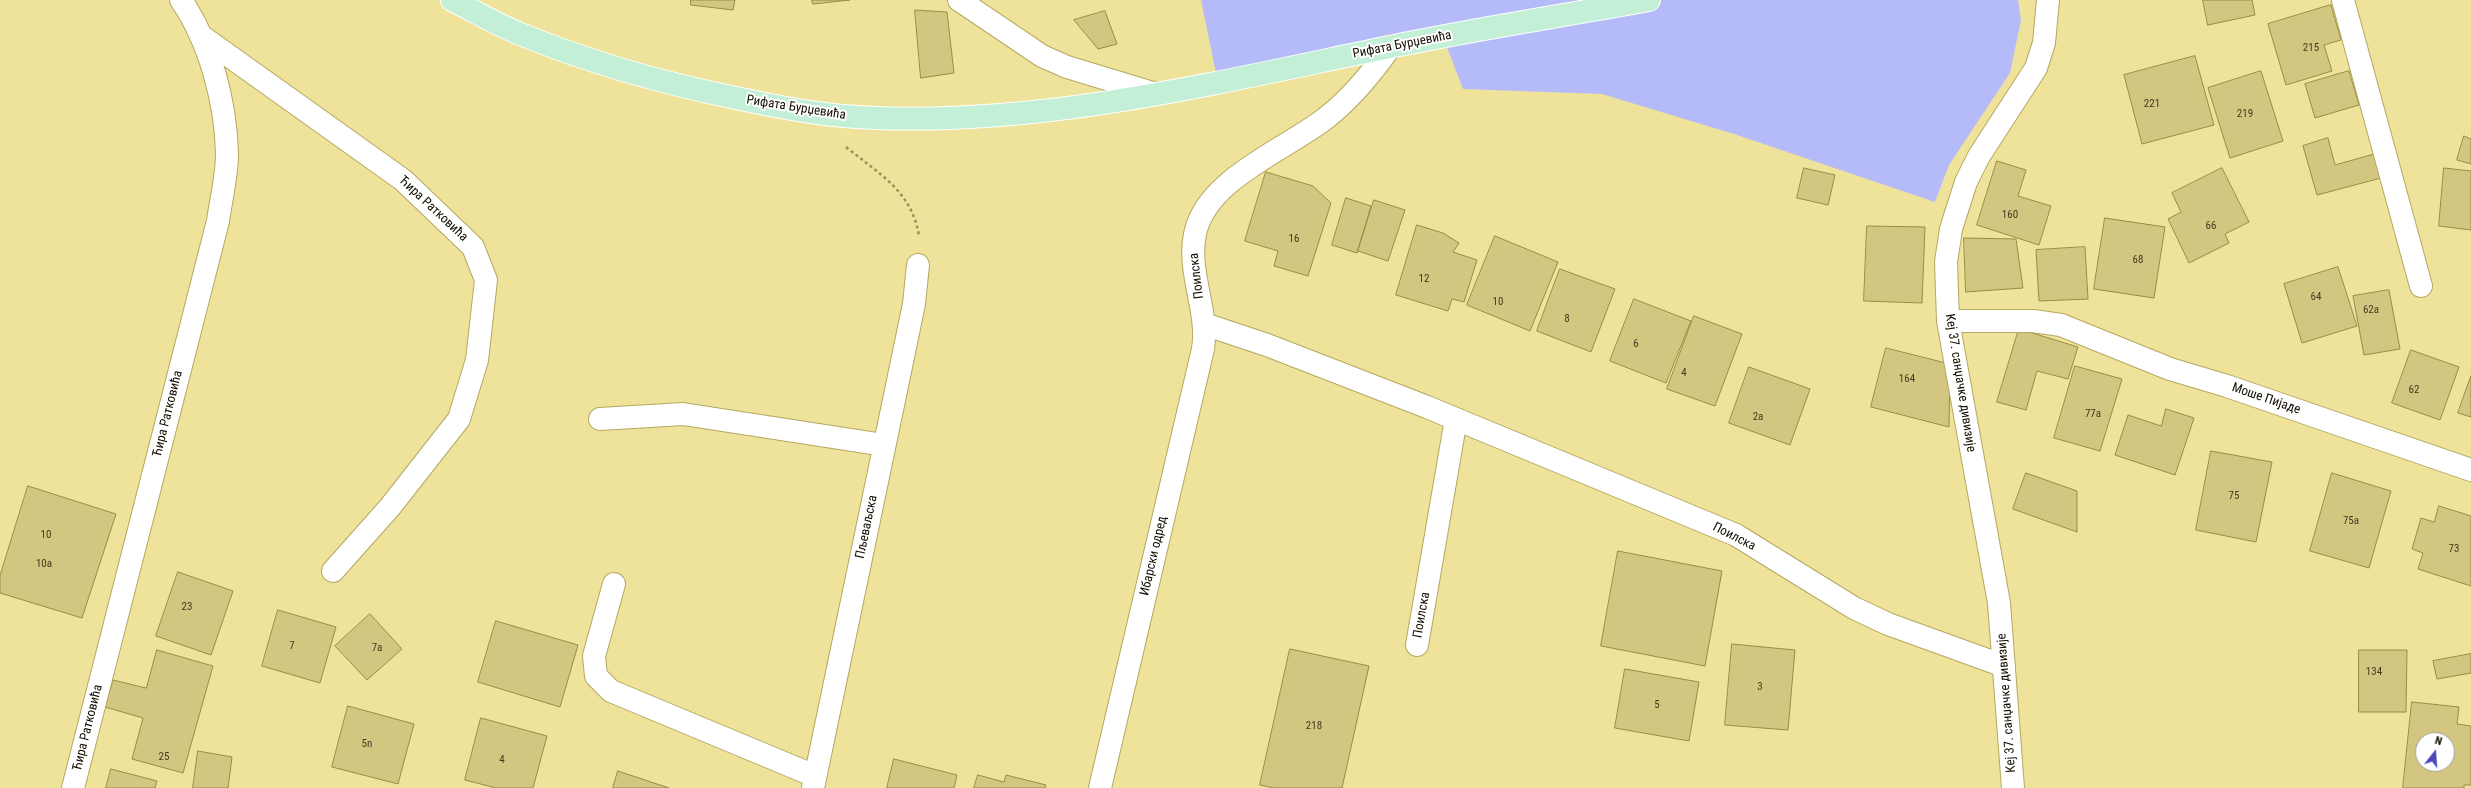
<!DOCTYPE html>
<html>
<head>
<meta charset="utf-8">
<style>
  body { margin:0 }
  #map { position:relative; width:2471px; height:788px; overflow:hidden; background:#efe39b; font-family:"Roboto Condensed",sans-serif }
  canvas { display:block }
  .north { position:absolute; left:2415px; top:732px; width:40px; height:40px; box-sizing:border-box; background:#fff; border:1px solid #a09e99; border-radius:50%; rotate:17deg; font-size:11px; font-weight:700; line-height:16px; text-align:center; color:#120d00 }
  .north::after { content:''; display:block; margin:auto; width:14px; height:18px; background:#4c45bc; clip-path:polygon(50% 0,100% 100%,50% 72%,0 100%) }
</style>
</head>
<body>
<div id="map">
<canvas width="2471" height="788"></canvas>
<div class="north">N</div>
</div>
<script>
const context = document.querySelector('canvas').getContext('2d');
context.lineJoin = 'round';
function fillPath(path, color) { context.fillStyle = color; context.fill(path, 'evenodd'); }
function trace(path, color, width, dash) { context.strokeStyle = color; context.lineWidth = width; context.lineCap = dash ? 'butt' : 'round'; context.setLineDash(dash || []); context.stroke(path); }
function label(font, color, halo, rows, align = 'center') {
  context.font = font + ' "Roboto Condensed",sans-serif'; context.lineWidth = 4; context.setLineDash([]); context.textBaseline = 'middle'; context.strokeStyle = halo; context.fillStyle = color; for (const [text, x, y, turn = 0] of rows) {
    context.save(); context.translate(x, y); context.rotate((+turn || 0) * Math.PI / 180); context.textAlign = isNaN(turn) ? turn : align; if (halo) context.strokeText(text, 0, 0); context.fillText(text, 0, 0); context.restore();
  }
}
fillPath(new Path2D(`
  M1201,0H2018L2021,20L2010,73L1949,165L1935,202L1734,134L1602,94L1463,89L1443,37L1218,83Z`), '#b4bbf8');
const building = new Path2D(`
  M691,0H735L733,10L691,5Z
  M812,0H850L813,4Z
  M2203,0H2252L2255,15L2208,25Z
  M2331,5L2341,40L2324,45L2332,71L2286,85L2268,24Z
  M915,10L947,12L954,73L921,78Z
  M1105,11L1117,44L1098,49L1074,20Z
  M2195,56L2214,125L2142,144L2124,75Z
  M2261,71L2283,141L2230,158L2208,88Z
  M2349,71L2359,105L2315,118L2305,84Z
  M2464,136L2471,139V164L2457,160Z
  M2328,138L2335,165L2374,154L2381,178L2317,195L2303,146Z
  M1997,161L2026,170L2018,196L2051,206L2039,245L1977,225Z
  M1804,168L1835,175L1828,205L1797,198Z
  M2222,168L2249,222L2225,234L2229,243L2189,263L2168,219L2181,212L2172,193Z
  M2444,168L2471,171V230L2439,226Z
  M1266,172L1313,186L1331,203L1308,276L1274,266L1278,251L1245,241Z
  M1346,198L1371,206L1357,253L1332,245Z
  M1374,200L1405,210L1388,261L1358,251Z
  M2105,218L2165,227L2154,298L2094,289Z
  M1417,225L1443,233L1459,243L1453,252L1477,260L1464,302L1452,299L1448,311L1396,295Z
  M1867,226L1925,227L1922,303L1864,301Z
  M1495,236L1558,262L1530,331L1467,305Z
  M1964,238L2016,239L2023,288L1966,292Z
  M2085,247L2088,299L2039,301L2036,250Z
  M2338,267L2357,326L2302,343L2284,284Z
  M1560,269L1615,289L1591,352L1537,331Z
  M2389,290L2400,349L2364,355L2353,296Z
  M1634,299L1691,321L1666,383L1610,361Z
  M1694,316L1742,334L1715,406L1667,389Z
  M2019,329L2078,347L2068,379L2037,371L2026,410L1997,402Z
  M1886,348L1950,364L1949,427L1871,407Z
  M2411,350L2459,367L2440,420L2392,403Z
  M2075,366L2122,379L2100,451L2054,438Z
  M1749,367L1810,389L1790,445L1729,423Z
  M2471,376V417L2458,413Z
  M2166,409L2194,418L2175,475L2115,455L2128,415L2161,426Z
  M2211,451L2272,462L2256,542L2196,530Z
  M2026,473L2077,491V532L2013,509Z
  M2332,473L2391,491L2369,568L2310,551Z
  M28,486L116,514L82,618L0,593V576Z
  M2439,506L2471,516V586L2418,569L2423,553L2412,549L2421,518L2434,522Z
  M1618,551L1722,571L1705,666L1601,646Z
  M178,572L233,591L211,655L156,636Z
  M278,610L336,627L320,683L262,666Z
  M370,614L402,649L367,680L335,646Z
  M496,621L578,645L560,707L478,682Z
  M1732,644L1795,650L1788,730L1725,725Z
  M1290,649L1369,666L1342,788H1274L1260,785Z
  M157,650L213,666L183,773L132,759L143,718L105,707L113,680L146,688Z
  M2359,650H2407L2406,712H2359Z
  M2471,654V673L2437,679L2433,661Z
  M1625,669L1699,682L1689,741L1615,728Z
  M2412,702L2459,707L2457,724L2471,726V785H2464V788H2403ZM2423,740H2447V764H2423Z
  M348,706L414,724L398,784L332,767Z
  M481,718L547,736L533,788H496L465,780Z
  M198,751L232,757L228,788H193Z
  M894,759L957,775L954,788H887Z
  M111,769L157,781L155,788H106Z
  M618,771L669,788H613Z
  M978,775L1004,782L1006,775L1046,785L1045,788H974Z`);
fillPath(building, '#d3c680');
trace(building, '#988c46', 1);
const minor = new Path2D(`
  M959,0L1042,56L1067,67L1156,94
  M2343,0L2421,286
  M204,38L403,180L473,247L486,280L477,360L459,419L390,507L333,571
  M1948,321H2033L2061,325L2170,369L2227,386L2471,470
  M1204,324L1267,345L1427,407L1736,535L1854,608L1888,624L2004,666
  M600,419L683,414L884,445
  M614,584L594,656L596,676L611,691L815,776
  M1417,645L1456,419
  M73,788L218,221C221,199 227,176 227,154C226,103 210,42 181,0
  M813,788L898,381L914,304L918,265
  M1100,788L1203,349C1209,310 1187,273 1195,234C1206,179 1285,150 1326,118C1352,98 1372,73 1391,46
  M2013,788L1999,603L1948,321L1946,262L1951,229L1966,182L1979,156L2036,68L2044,43L2048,0`);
const major = new Path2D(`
  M452,0C474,11 496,24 518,33C588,62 662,83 736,98C783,108 829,117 877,118C1044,124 1207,85 1370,51C1462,31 1556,17 1649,0`);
trace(minor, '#b4a862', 24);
trace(major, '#fff', 24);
trace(new Path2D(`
  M846,147C879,174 912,191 919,236`), '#99905f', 2.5, [3, 3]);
trace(minor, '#fff', 22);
trace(major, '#c4efd7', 22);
label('11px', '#423b20', null, [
  ["215",2311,48],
  ["221",2152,104],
  ["219",2245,114],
  ["160",2010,215],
  ["66",2211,226],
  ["16",1294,239],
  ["68",2138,260],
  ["12",1424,279],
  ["64",2316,297],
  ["10",1498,302],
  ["62a",2371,310],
  ["8",1567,319],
  ["6",1636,344],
  ["4",1684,373],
  ["164",1907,379],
  ["62",2414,390],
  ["77a",2093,414],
  ["2a",1758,417],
  ["75",2234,496],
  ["75a",2351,521],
  ["10",46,535],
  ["73",2454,549],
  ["10a",44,564],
  ["23",187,607],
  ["7",292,646],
  ["7a",377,648],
  ["134",2374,672],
  ["3",1760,687],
  ["5",1657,705],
  ["218",1314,726],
  ["5n",367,744],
  ["25",164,757],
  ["4",502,760]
]);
label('13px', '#120d00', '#fff', [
  ["Рифата Бурџевића",1402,45,-11],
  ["Рифата Бурџевића",796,108,9],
  ["Ћира Ратковића",433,209,43],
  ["Поилска",1197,276,-97],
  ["Кеј 37. санџачке дивизије",1960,383,81],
  ["Моше Пијаде",2266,399,19],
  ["Ћира Ратковића",168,414,-76],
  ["Пљеваљска",867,527,-78],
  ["Поилска",1734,537,27],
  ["Ибарски одред",1154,556,-77],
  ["Поилска",1422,615,-80],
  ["Кеј 37. санџачке дивизије",2007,703,-94],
  ["Ћира Ратковића",88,728,-76]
]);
</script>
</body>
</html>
